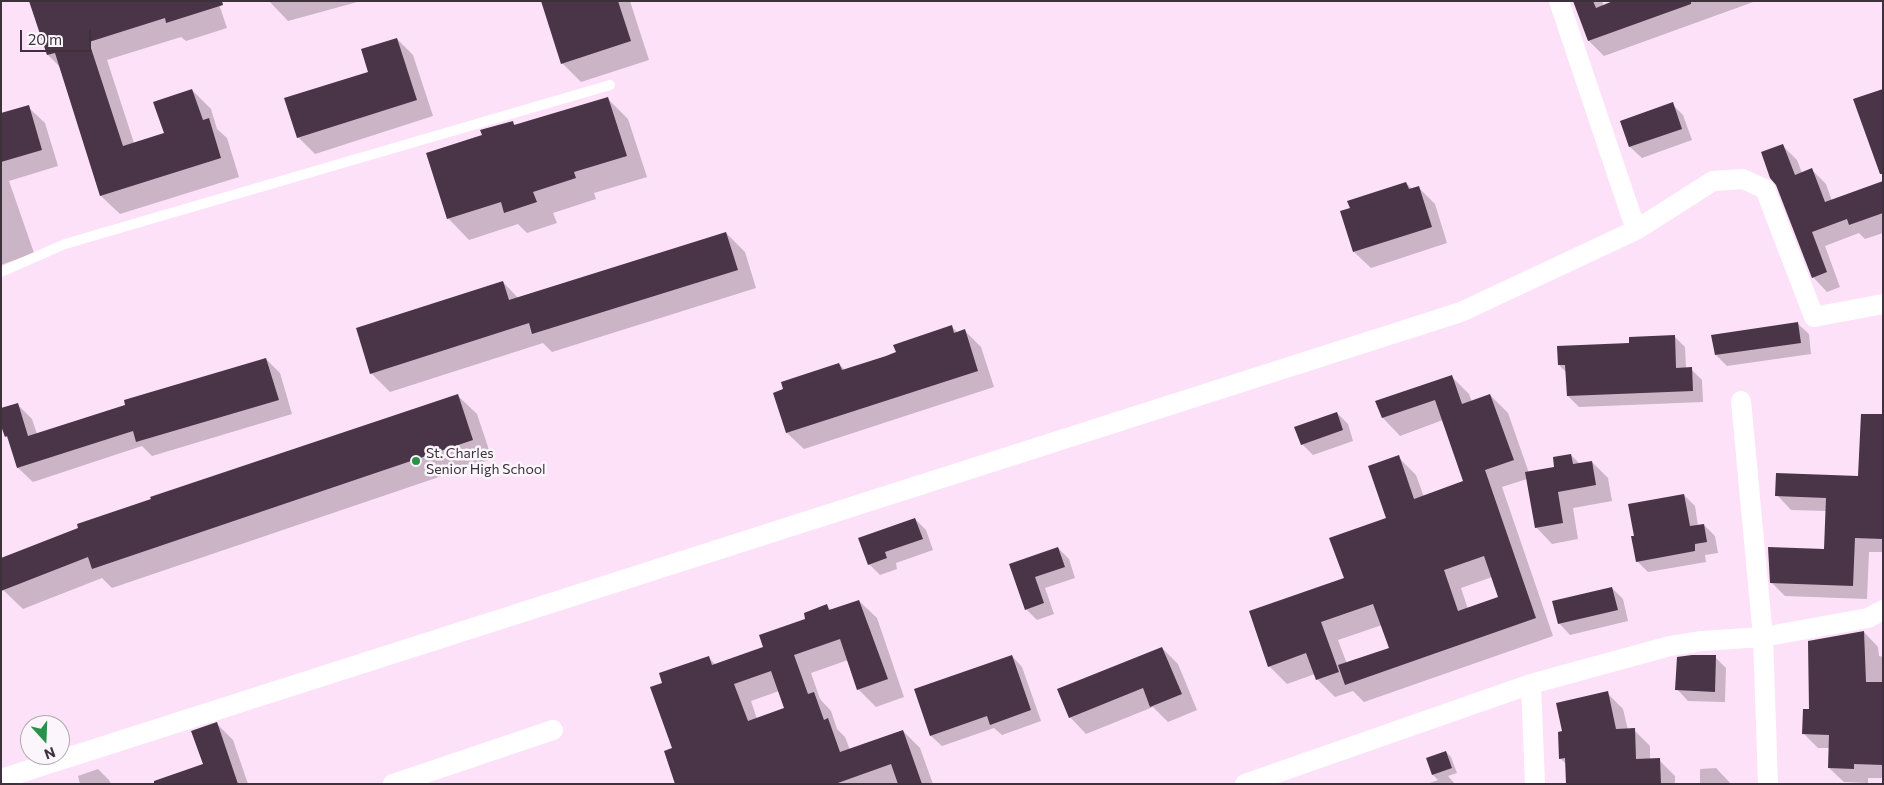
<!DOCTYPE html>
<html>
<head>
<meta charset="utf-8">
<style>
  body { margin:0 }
  #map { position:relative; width:1884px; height:785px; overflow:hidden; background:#fde1f8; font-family:Commissioner,sans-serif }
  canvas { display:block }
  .frame { position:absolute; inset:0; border:2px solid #3d323b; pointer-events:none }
  .north { position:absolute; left:20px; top:715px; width:50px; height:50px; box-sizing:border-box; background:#fbf6fb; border:1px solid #afa8ae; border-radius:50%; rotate:160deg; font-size:14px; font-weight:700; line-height:20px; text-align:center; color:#3d323b }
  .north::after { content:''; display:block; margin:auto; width:18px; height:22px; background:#29924a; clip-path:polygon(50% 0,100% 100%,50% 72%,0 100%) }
  .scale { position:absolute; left:20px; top:30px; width:71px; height:22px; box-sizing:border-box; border:2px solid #3d323b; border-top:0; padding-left:6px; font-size:15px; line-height:18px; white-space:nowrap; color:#3d323b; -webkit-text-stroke:4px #fbf6fb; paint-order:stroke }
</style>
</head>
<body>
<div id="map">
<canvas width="1884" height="785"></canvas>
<div class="frame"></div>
<div class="north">N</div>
<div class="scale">20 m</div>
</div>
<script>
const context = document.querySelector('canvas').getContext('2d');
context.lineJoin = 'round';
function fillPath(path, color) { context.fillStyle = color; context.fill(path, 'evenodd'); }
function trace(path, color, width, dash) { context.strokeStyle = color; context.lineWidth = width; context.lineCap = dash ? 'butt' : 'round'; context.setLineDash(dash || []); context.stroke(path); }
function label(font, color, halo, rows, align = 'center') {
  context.font = font + ' Commissioner,sans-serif'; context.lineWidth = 5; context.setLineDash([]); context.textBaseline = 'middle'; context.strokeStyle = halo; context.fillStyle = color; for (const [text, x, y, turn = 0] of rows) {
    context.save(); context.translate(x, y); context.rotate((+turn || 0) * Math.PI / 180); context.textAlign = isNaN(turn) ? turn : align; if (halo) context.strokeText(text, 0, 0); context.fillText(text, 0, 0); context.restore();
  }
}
fillPath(new Path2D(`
  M218,1L227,28L186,41L181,37L107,60L134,143L165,133L192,90L211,109L217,129L227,138L239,177L120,214L101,196L60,67L48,55L32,4Z
  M269,1H361L288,21Z
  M542,1H630L649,60L581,82L562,63Z
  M1574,1H1602L1604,6L1617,1H1756L1604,56L1589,41Z
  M397,39L413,55L433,116L315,154L298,137L369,73Z
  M607,98L628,119L647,177L594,193L596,199L553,213L557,223L527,233L518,224L469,240L448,218L484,136L512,122L516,126Z
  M1672,104L1683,115L1692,140L1642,158L1630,147L1621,122Z
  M28,107L45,123L58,166L9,181L34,253L1,265V115Z
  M1783,146L1797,160L1802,173L1812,170L1826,184L1832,201L1883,183V233L1865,239L1859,233L1825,246L1840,287L1827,292L1813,277Z
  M1406,183L1412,189L1418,187L1435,204L1447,243L1371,268L1354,252Z
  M726,233L745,252L756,288L552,352L543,343L390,392L371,373L503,282L518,298Z
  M1797,323L1809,334L1811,354L1727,366L1716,355Z
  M952,327L958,333L965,331L981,347L994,387L804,449L787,433L775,393L839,364L845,370L897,353Z
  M1674,336L1685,347L1686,369H1691L1702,380L1703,402L1579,407L1568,396L1567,373L1559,365L1630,344Z
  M266,359L280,373L292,414L152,456L142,446L33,482L18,468L10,440L6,436L18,405L32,419L37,434Z
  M1451,376L1469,394L1472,402L1490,395L1508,413L1529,473L1556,468L1571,455L1580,464L1592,462L1608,478L1612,501L1573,508L1578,539L1552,544L1536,527L1527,479L1502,487L1553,636L1364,702L1353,691L1335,697L1317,679L1315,674L1287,684L1269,666L1345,578L1388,518L1398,457L1416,475L1424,497L1465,482L1443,420L1400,436L1383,418L1377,402ZM1492,577L1500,598L1468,609L1461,588ZM1382,625L1390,648L1347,664L1338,640Z
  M457,395L477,414L492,459L112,588L102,578L23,609L3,590Z
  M1337,413L1348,424L1353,441L1313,455L1302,444Z
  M1883,415V552H1869L1867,599L1785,596L1771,582L1825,550L1827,511L1791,510L1777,495L1859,477Z
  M1684,495L1695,506L1698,526L1704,525L1715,536L1718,553L1705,555L1706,562L1648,572L1637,561Z
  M915,519L926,530L933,550L896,563L897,569L880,575L869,564Z
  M1058,548L1069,559L1075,578L1045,588L1054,614L1037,620L1026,609L1010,565Z
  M1612,588L1623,599L1628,621L1570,635L1559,623Z
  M859,601L877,618L904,697L876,707L858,689L848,660L811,673L820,699L831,711L837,729L845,737L850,750L903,731L920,748L933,784H677L674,748L664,683L708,657L716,665L764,648L827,606L832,611ZM779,691L786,709L757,719L751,701Z
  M1864,632L1878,647L1879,656L1883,657V778H1868V783L1844,782L1829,768L1830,748H1818L1803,733L1811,710Z
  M1162,648L1178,664L1197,710L1168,722L1153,707L1086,734L1070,717Z
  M1012,656L1022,667L1041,721L1002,735L994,728L942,746L931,736Z
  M1715,657L1726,668L1725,702L1688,701L1677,689Z
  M1607,693L1623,709L1628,730H1634L1650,746V760H1659L1675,776V784H1567V765L1560,758L1563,733Z
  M217,724L233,740L248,784H173L204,764Z
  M1446,752L1451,757L1457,773L1448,776L1455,784H1427L1438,780L1433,775Z
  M1716,768L1731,784H1700V769Z
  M98,769L109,780L111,784H80L78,776Z`), '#0003');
fillPath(new Path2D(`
  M29,1H222L223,5L166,23L165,18L89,42L123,146L164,133L153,102L192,89L203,120L209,118L221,158L100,196L55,53L47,55Z
  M541,1H618L631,41L561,64Z
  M1573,1H1593L1596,8L1613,1H1691V4L1588,41Z
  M397,38L417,100L297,138L284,98L368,72L361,49Z
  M1883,89V174H1880L1853,99Z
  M608,97L627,156L574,172L576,178L533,192L537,202L504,213L501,202L447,219L426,153L482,135L480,130L513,121L514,125Z
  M1673,102L1682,129L1629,147L1620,121Z
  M29,105L42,150L1,162V113Z
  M1783,144L1795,175L1812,168L1825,202L1883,181V213L1849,225L1847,219L1812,232L1827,272L1812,278L1776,185L1770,178L1761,152Z
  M1406,182L1409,189L1419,186L1432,227L1353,252L1340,211L1350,208L1347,201Z
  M726,232L738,270L532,334L529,323L370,374L356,328L503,281L509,300Z
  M1798,322L1801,343L1715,355L1711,335Z
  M952,325L954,333L965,329L978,371L786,433L773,393L783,389L781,382L839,363L842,370L886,356L896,352L893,345Z
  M1675,335L1676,368L1692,367L1693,391L1567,396L1565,365H1558L1557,346L1629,343V337Z
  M266,358L279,400L136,442L133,431L17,468L7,436L5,437L1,426V408L18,403L28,436L125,405L124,400Z
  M1452,375L1462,404L1490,394L1514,460L1485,470L1536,618L1345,685L1338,665L1389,648L1373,604L1321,622L1339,672L1316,680L1306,653L1268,667L1249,611L1344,578L1329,538L1386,518L1368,466L1399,455L1414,499L1463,481L1435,400L1382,418L1375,401ZM1484,556L1498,597L1458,611L1444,570Z
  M458,394L473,440L92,569L88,557L1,591V558L78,528L77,524L151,499L150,497Z
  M1337,412L1343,430L1301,445L1294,427Z
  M1861,414H1883V539L1855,538L1853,586L1770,583L1768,547L1824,549L1826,498L1775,496L1776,473L1858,476Z
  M1571,454L1573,464L1592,461L1596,485L1558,492L1563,523L1535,528L1525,472L1554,467L1553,457Z
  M1684,494L1690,526L1704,524L1707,542L1695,544V551L1636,562L1631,536H1634L1628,504Z
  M915,518L923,539L885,552L887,558L868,565L858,538Z
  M1058,547L1065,567L1035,577L1044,603L1025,610L1009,564Z
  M1612,587L1618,610L1558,624L1552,601Z
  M859,600L888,679L857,690L840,639L794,655L808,694L814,692L824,720L828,718L840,752L903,730L922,784H898L891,764L835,784H675L664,751L672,748L650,687L662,683L659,673L709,656L712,665L763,647L759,635L805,619L804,613L827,604L829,610ZM771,671L784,708L748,721L734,684Z
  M1864,631L1866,682H1883V765L1854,764V769L1828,768L1829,735L1802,734L1803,709H1809L1808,641Z
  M1162,647L1182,694L1150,707L1143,688L1069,718L1057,689Z
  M1012,655L1031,710L990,725L987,716L930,736L914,689Z
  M1692,655H1716L1715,692L1675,690L1677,657Z
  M1608,691L1616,729L1635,728L1636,759L1660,758L1661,784H1566L1565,758L1559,759L1558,732L1562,731L1556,703Z
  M217,722L238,784H154V781L203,764L191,731Z
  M1446,751L1452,768L1432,775L1426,758Z`), '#4a3447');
trace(new Path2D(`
  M1,272L65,244L610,85`), '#fff', 10);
trace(new Path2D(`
  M1559,1L1636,230
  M1741,401L1763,637L1868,618L1883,610
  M1531,684L1535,784
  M1,779L1461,312L1636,230L1713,181L1743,179L1765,189L1814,317L1883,304
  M393,784L553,730
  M1245,784L1531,684L1670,646L1702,641L1763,637L1768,784`), '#fff', 20);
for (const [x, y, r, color] of [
  [416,461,5,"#29924a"]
]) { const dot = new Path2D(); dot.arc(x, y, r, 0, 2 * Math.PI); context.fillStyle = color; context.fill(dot); trace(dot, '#fbf6fb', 2); }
label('14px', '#3d323b', '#fbf6fb', [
  ["St. Charles",426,453],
  ["Senior High School",426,469]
], 'left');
</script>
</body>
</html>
